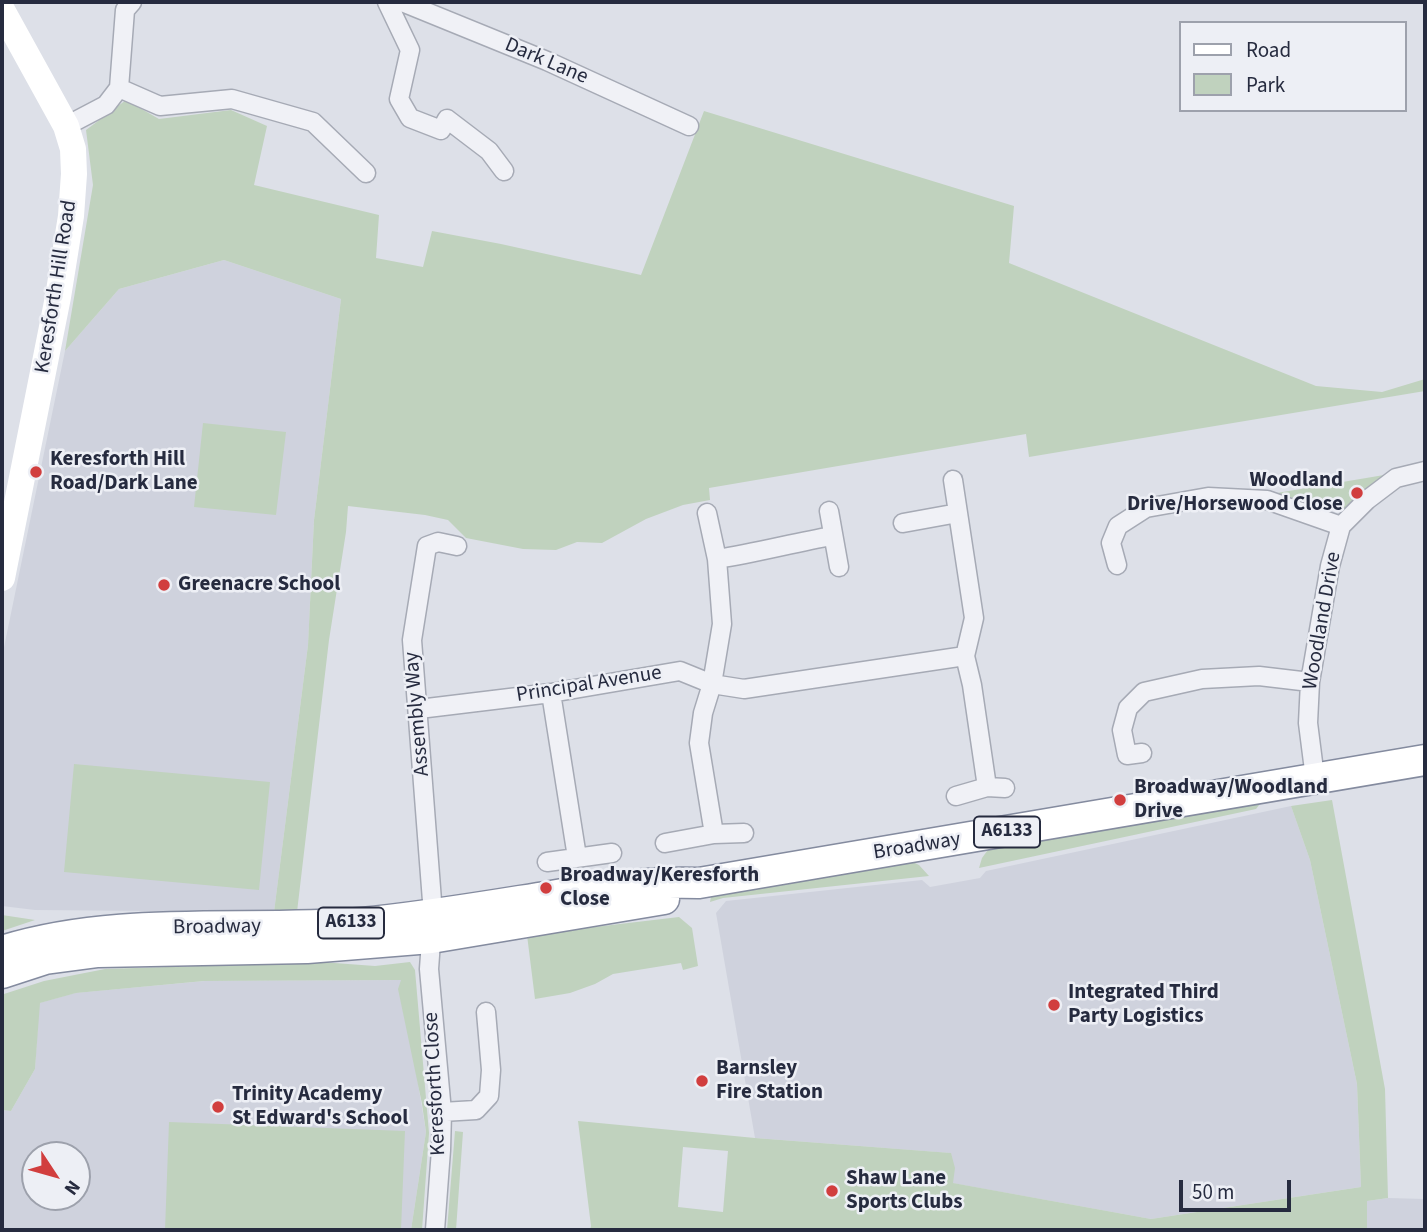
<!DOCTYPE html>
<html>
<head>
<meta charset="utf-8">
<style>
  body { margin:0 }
  #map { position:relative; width:1427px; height:1232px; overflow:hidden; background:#dde0e8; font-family:"Source Sans 3",sans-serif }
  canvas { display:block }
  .frame { position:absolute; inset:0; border:4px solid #262b3f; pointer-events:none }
  .legend { position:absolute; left:1179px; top:21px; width:228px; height:91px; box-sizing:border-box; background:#edeff5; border:2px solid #9da1ac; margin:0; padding:9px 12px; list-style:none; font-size:21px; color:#262b3f }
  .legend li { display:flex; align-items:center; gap:14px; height:35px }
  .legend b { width:35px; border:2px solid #9da1ac }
  .north { position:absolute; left:21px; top:1141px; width:70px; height:70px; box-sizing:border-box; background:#edeff5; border:2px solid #9da1ac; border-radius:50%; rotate:126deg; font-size:19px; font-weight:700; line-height:28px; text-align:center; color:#262b3f }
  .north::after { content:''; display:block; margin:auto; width:24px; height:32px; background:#d13e3e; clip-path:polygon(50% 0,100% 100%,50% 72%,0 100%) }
  .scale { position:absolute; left:1179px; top:1180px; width:112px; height:32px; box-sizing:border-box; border:4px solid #262b3f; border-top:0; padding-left:9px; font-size:21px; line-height:24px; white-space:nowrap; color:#262b3f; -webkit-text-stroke:5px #edeff5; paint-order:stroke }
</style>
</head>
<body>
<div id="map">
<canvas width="1427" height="1232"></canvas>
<div class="frame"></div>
<ul class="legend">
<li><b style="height:9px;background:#fff"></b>Road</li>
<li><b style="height:19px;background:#c0d2be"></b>Park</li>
</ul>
<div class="north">N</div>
<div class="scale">50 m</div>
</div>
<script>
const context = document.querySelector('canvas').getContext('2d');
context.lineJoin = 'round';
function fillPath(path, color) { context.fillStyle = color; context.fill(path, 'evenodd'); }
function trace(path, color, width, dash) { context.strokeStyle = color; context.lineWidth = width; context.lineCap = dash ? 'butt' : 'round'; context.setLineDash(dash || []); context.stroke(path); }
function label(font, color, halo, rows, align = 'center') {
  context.font = font + ' "Source Sans 3",sans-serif'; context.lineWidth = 5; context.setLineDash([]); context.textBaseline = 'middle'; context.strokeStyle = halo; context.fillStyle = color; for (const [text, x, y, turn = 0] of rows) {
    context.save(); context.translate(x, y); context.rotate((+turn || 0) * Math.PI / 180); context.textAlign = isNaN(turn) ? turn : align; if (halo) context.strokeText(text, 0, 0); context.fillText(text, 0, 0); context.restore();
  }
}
fillPath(new Path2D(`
  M224,260L341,299L314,520L308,645L274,912L35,910L2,906V657L65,351L119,289Z
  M1291,806L1310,860L1357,1084L1361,1187L1151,1219L952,1183L950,1153L755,1138L716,913L726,901L922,880L930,887L980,878L986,871Z
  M401,980L426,1132L411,1230H2V1110L11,1111L35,1069L39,1003L75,993L205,981ZM35,1155H77V1197H35Z
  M1388,1198L1425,1199V1230H1367V1201Z`), '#cfd2dd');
fillPath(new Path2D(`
  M126,100L159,119L231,110L267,126L254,185L379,215L376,258L423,267L432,231L501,244L641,275L704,111L1014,206L1009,263L1316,386L1382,392L1425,379V391L1029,457L1026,434L709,488L710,500L683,505L646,519L602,543L577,542L556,550L523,549L466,538L448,520L425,515L348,506L346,532L329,640L297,912H274L308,645L314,520L341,299L224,260L119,289L65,351L93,185L86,130Z
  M203,423L286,432L276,515L194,507Z
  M1384,475L1344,509L1330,510L1277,493Z
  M74,764L270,782L259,890L64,872Z
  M1267,795L1256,809L979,868L982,858L990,847Z
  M1332,800L1385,1089L1388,1198L1367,1201V1230H590L591,1226L578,1121L755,1138L951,1153L955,1168L953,1183L1151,1219L1361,1187L1357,1084L1310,860L1291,806ZM683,1147L728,1151L723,1212L678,1207Z
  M905,858L919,865L929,876L723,898L710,902L711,897L717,893Z
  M2,915L35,920L2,931Z
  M679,917L692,928L698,966L683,970L681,963L613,974L595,984L570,993L535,999L527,935Z
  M321,962L375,966L410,962L415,970L429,1133L422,1230H411L426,1132L422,1104L398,989L401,980L204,981L76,993L40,1003L35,1069L11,1111L2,1110V995L4,994L44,981L105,969Z
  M169,1122L405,1131L401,1230H165Z
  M455,1131L463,1132L456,1230H447Z`), '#c0d2be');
const minor = new Path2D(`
  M387,2L410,50L399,99L410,118L441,130L447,119L489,151L504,171
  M402,2L547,61L689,126
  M119,88L160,106L232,99L313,122L366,173
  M66,126L106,105L119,88L125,10L132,2
  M953,480L974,618L965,656L972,685L987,787
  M829,511L839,567
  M707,513L717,559L722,624L712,684L703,713L699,743L714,834
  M903,523L958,513
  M717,559C756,553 793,543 832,536
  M1117,565L1111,543L1118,526L1146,508L1208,497L1267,500L1341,526
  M551,693L577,857
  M419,709L551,693L680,671L712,684L744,689L965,656
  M1142,753L1127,755L1122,730L1128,708L1144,692L1202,679L1259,676L1310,682
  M1315,778L1308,723L1310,682L1330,566L1341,526L1367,500L1396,478L1425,471
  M956,796L987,787L1005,788
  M665,843L714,834L744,833
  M547,862L612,853
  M442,1112L476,1110L489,1096L491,1070L486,1012
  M435,1230L441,1150L442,1112L429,969L433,914L412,640L427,546L438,542L457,546`);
const trunk = new Path2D(`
  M2,951C117,915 242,932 361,923C425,917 488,906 551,896C601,888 649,881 699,883L1425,760
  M2,973L45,959L98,952L307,948L431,938L664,899`);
trace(minor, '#a6aab5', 21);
trace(trunk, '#848b9f', 33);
trace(minor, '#f0f1f6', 18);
trace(new Path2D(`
  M2,10L66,126L73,149L74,174L71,216L58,297L2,578`), '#fff', 26);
trace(trunk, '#fff', 30);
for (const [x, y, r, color] of [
  [36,472,7,"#d13e3e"],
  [1357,493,7,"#d13e3e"],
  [164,585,7,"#d13e3e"],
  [1120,800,7,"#d13e3e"],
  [546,888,7,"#d13e3e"],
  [1054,1005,7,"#d13e3e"],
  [702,1081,7,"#d13e3e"],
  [218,1107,7,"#d13e3e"],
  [832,1191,7,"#d13e3e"]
]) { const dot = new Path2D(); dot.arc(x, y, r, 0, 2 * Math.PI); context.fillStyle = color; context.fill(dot); trace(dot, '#edeff5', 2.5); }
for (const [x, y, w] of [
  [1007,832,66],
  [351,923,66]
]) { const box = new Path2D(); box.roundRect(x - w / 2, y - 15.5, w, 31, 5); context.fillStyle = '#edeff5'; context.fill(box); trace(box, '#262b3f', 2); }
label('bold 19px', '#262b3f', null, [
  ["A6133",1007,832],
  ["A6133",351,923]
]);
label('21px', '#262b3f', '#edeff5', [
  ["Dark Lane",546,62,23],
  ["Keresforth Hill Road",57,287,-81],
  ["Woodland Drive",1323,621,-80],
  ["Principal Avenue",589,685,-9],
  ["Assembly Way",418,714,-95],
  ["Broadway",917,847,-9],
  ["Broadway",217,928,-1],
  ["Keresforth Close",436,1084,-93]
]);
label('bold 21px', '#262b3f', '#edeff5', [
  ["Keresforth Hill",50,460],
  ["Road/Dark Lane",50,484],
  ["Woodland",1343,481,"right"],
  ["Drive/Horsewood Close",1343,505,"right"],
  ["Greenacre School",178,585],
  ["Broadway/Woodland",1134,788],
  ["Drive",1134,812],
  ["Broadway/Keresforth",560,876],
  ["Close",560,900],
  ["Integrated Third",1068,993],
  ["Party Logistics",1068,1017],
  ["Barnsley",716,1069],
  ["Fire Station",716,1093],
  ["Trinity Academy",232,1095],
  ["St Edward's School",232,1119],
  ["Shaw Lane",846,1179],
  ["Sports Clubs",846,1203]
], 'left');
</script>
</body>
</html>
